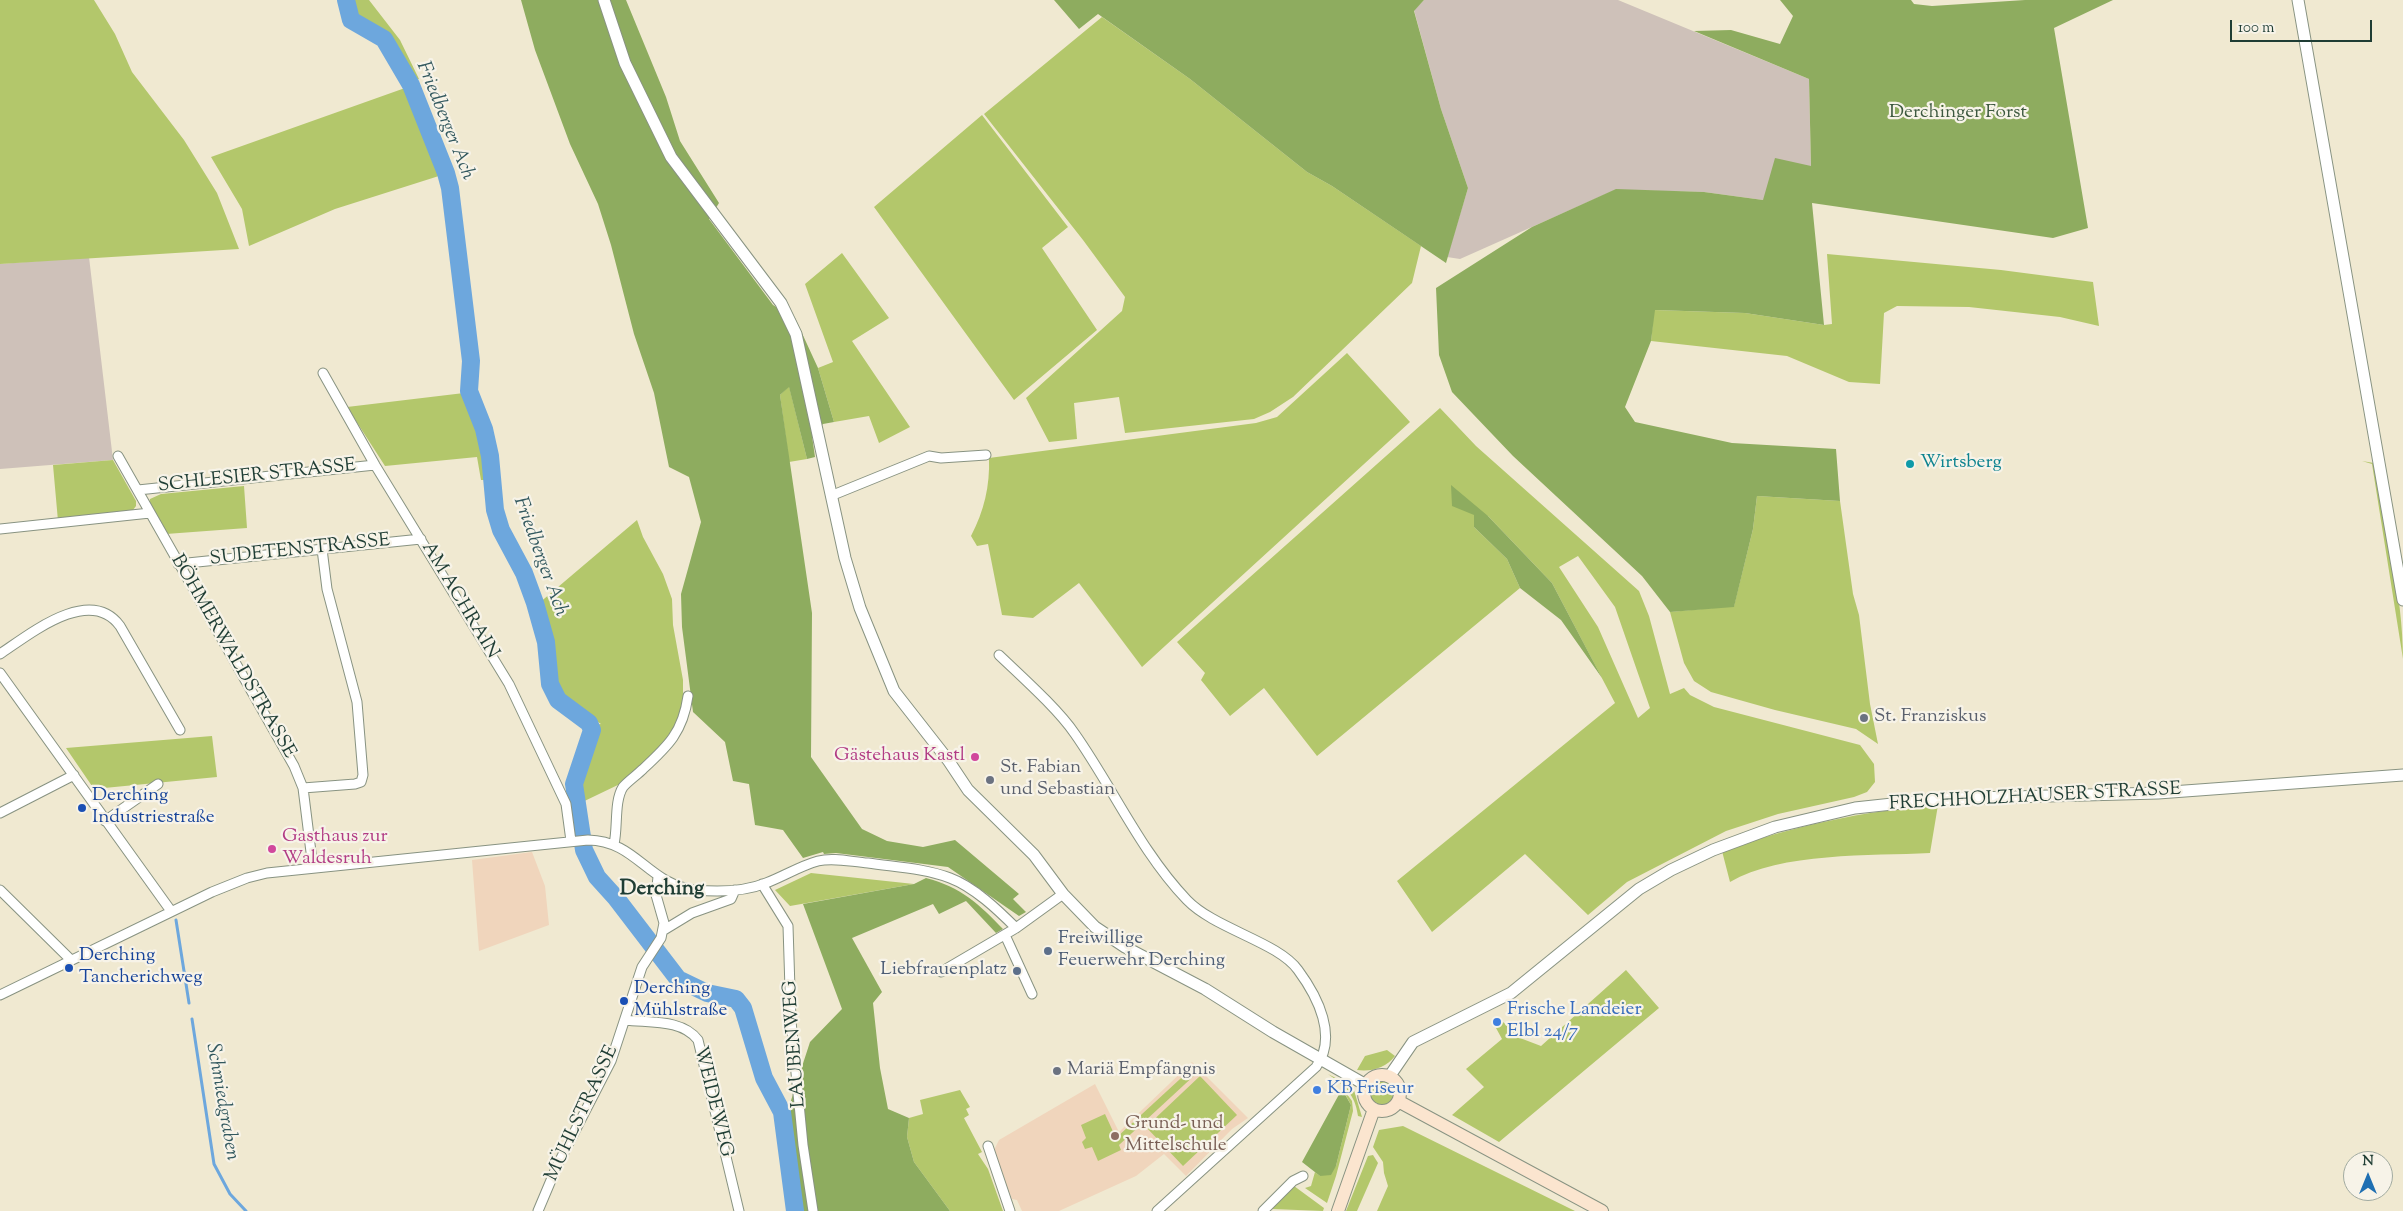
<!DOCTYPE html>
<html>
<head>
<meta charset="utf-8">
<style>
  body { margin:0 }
  #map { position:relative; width:2403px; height:1211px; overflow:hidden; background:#f0e9d1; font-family:"Sorts Mill Goudy",serif }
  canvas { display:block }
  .north { position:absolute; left:2343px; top:1151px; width:50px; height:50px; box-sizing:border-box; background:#f7f3e8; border:1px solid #a1aaa0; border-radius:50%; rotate:0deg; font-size:14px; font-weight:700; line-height:20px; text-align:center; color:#1f3d34 }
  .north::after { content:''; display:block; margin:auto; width:18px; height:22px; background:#1f6fb2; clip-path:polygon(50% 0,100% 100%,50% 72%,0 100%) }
  .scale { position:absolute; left:2230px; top:20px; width:142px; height:22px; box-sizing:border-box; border:2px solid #1f3d34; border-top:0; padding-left:6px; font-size:15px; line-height:18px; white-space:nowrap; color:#1f3d34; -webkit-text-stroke:4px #f7f3e8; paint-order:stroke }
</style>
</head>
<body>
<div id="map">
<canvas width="2403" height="1211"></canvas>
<div class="north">N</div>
<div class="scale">100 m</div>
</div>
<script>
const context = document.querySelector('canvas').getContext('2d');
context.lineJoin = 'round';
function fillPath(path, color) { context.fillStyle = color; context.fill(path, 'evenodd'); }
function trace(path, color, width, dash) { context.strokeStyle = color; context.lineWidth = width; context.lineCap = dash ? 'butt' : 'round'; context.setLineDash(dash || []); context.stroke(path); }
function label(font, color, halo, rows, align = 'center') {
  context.font = font + ' "Sorts Mill Goudy",serif'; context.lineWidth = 4.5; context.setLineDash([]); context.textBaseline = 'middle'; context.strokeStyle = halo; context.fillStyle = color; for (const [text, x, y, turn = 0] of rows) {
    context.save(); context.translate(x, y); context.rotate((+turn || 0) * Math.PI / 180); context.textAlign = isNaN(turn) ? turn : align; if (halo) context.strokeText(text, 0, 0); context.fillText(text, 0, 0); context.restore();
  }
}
fillPath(new Path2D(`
  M532,852L545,886L549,925L479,951L472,860Z
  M1192,1062L1248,1118L1232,1129L1186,1176L1164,1154L1136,1176L1059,1211H1022L1017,1200L1012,1199L993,1152L999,1140L1095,1084L1119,1132Z`), '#f0d5bc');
fillPath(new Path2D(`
  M1424,0H1618L1809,79L1811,166L1763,200L1704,192L1615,190L1460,259L1447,257L1468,188L1441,109L1414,10Z
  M89,257L113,460L0,469V264Z`), '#cec1b9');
fillPath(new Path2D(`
  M0,0H94L115,34L132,72L184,140L217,193L239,249L0,264Z
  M351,0H369L400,40L419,79L414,81L389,37L356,18Z
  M1102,17L1190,79L1307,172L1332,186L1421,246L1412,283L1293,397L1270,412L1254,419L1125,433L1119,397L1074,403L1077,439L1049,442L1026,398L1122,311L1125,297L1083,240L984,114Z
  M405,88L442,175L335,209L249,246L242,209L211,157Z
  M982,115L1068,227L1042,248L1097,330L1014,400L874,207Z
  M842,253L889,318L852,341L910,427L879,443L869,416L834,422L818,368L833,362L805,284Z
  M1827,254L2001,270L2093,282L2099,326L2060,317L1969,307L1897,306L1884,313L1880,384L1849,382L1787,356L1651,341L1654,310L1745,313L1824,325L1832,324Z
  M1347,353L1410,422L1142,667L1079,583L1033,618L1002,615L988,544L977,546L971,536C984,511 990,486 989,458L1256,423L1277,417Z
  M789,386L807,459L789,462L780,395Z
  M464,393L478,428L487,480H481L477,457L385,466L347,407Z
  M1440,408L1476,446L1639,591L1649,616L1670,694L1684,688L1690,695L1714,707L1860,745L1874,764L1875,782L1867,792L1854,797L1778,814L1726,831L1627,882L1588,915L1525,854L1432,932L1397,881L1615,703L1552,583L1488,516L1474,515V527L1507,559L1520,588L1317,756L1264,688L1230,716L1201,680L1205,673L1177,642ZM1578,556L1615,607L1650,708L1638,718L1598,627L1559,567Z
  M113,460L136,501V506L133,510L58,521L53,465Z
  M2362,461L2374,463C2385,528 2403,594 2403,659L2372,464Z
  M244,486L247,528L166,534L149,504L150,499L161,494Z
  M1757,496L1840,501L1853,594L1859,615L1870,704L1878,744L1856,729L1775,710L1711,692L1694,681L1684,663L1670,612L1734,606L1753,529Z
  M637,520L643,537L663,574L672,599L673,625L683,680V712L663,744L622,783L572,807L570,782L586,736L583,726L601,724L559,697L552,679L549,645L538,604Z
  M212,736L217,777L94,789L66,748Z
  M1938,805L1930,853C1871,856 1781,852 1730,882L1722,851C1794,826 1862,811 1938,805Z
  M811,873L914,884L790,906L775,890Z
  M1626,970L1659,1008L1499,1142L1452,1115L1484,1087L1466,1069L1502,1039L1496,1028L1503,1022L1520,1038L1541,1046Z
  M1387,1050L1395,1056C1386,1068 1371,1072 1357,1070L1365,1056Z
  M1192,1068L1197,1073L1119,1145L1121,1150L1098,1161L1092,1147L1085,1149L1082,1142L1086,1138L1081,1125L1105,1114L1116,1138Z
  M1328,1074L1353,1087L1362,1117L1358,1116C1355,1094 1345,1086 1328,1074Z
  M1200,1076L1237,1115L1183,1166L1146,1127Z
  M1369 1093a13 13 0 1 1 26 0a13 13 0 1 1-26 0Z
  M1341,1086L1352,1101L1353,1111L1336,1176L1327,1203L1305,1188L1311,1186L1315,1172L1320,1176L1336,1166L1351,1105Z
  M960,1090L970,1107L966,1109L969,1115L964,1118L982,1152L978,1154L988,1169L1003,1211H950L914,1162L907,1137L909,1118L923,1114L920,1100Z
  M1403,1126L1575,1211H1377L1388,1186L1384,1173L1383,1162L1373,1147L1379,1130Z
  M1373,1155L1378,1163L1357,1211H1346L1368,1156Z
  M1294,1186L1324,1208L1323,1211L1272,1209Z`), '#b3c76b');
fillPath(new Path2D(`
  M521,0H626L666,97L680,141L719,203L709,219L773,305L795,318L818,368L834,422L823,424L812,436L815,457L807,459L789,387L780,395L812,613L811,757L862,829L887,841L923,847L955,840L1019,894L1013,899L1026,912L1019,916L948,867L836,853L824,854L823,852L803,858L783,830L755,825L749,784L733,781L725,742L693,712L682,627L681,594L701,522L689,477L669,467L654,393L634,334L611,245L598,204L570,144L535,50Z
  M1054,0H1424L1414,11L1441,109L1468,188L1446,263L1332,186L1307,172L1190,79L1098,14L1079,29Z
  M1780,0H1911L1914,4L1932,6L2025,0H2113L2054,28L2088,228L2053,238L1812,203L1824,325L1745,313L1655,310L1651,341L1625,407L1635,422L1732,443L1836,449L1840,501L1757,496L1753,529L1734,607L1670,612L1642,576L1513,456L1452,392L1439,355L1436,288L1532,227L1616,189L1704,192L1763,200L1775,158L1811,166L1809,79L1694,31L1731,30L1780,44L1793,16Z
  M1451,485L1488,516L1552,583L1602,678L1561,620L1520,588L1507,559L1474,527V515L1452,506Z
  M926,878C961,887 979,904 1003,929L996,933L966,901L939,914L933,904L852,938L882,992L873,1003L880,1068L888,1109L909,1118L907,1137L914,1162L950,1211H797L784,1122L810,1042L842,1009L803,904L914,884Z
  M1342,1089L1351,1105L1336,1166L1331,1175L1320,1176L1302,1162Z`), '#8eac5f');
trace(new Path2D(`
  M176,920L189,1003
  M192,1019L214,1164L230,1194L246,1211`), '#6da7dd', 3);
trace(new Path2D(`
  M346,0L351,20L384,39L411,85L446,173L450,188L471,361L469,391L484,429L490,456L495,510L501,530L524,573L535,603L546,642L550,684L558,700L589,723L592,730L574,784L584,850L597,877L616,898L678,979L707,993L736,999L743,1008L764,1078L782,1112L795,1211`), '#6da7dd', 18);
const minor = new Path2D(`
  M323,373L375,465L509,684L566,804L571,841
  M118,456L294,766L303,788L313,868
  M138,490L375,465
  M833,495L929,456L941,458L986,455
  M0,529L150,513
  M178,564L421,539
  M0,654C30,634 90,585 120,626L180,730
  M999,655C1022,677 1058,709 1075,734C1113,788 1141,852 1187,900C1215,929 1278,942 1298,970C1318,997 1338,1037 1316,1067L1157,1211
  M0,673L171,911
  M303,788L355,784L361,782L363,775L357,702L327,589L322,549
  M0,813L74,775
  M105,821L158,784
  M614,844C618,827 614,801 623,787C628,781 637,775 643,769C668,746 683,732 688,696
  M762,884L788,926L791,1021L803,1145L813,1211
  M0,890L71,960
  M664,930L692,913L731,899L735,890
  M1005,935L1032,994
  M941,972L1016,928L1063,894
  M0,995L212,892L247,878L267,873L588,840C637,841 647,884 695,890C718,892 744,892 766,883C784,876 800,866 818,861C834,857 852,862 868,863C894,867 924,868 950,878C974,887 998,910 1016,928
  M625,1020C650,1023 682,1019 698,1040L739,1211
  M988,1146L1010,1211
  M538,1211L557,1166L611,1061L642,967L661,938L664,923L656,895L658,877
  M1263,1211L1293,1181L1303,1176`);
const tertiary = new Path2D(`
  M604,0L625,63L671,157L781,303L796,334L845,558L860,608L894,691L948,760L968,790L1034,855L1063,894L1095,927L1125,947L1205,989L1273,1032L1366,1085
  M2298,0L2403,600
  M1389,1077L1413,1042L1511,993L1639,889L1671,870L1713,850L1775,827L1855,808L1939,799L2158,793L2403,775`);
const secondary = new Path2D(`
  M1364 1093a18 18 0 1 1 36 0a18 18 0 1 1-36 0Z
  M1398,1101L1602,1211
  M1338,1211L1374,1109`);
trace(minor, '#889382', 11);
trace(tertiary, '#889382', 13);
trace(secondary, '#889382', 14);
trace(minor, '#fff', 9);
trace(tertiary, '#fff', 11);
trace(secondary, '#fbe5cf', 12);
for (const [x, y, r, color] of [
  [1910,464,5,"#0f9aa8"],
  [1864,718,5,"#6b7280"],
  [975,757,5,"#d1479c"],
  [990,780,5,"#6b7280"],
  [82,808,5,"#1a4fb4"],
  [272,849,5,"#d1479c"],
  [1048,951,5,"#5c6f8a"],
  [69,968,5,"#1a4fb4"],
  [1017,971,5,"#5c6f8a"],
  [624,1001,5,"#1a4fb4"],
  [1497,1022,5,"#3f7fe0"],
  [1057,1071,5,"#6b7280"],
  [1317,1090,5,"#3f7fe0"],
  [1115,1136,5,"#8d6e63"]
]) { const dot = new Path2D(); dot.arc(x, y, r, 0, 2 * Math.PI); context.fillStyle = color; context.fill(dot); trace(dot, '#f7f3e8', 2); }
label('19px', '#3d593f', '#f7f3e8', [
  ["Derchinger Forst",1958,114]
]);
label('19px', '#0d838f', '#f7f3e8', [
  ["Wirtsberg",1920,464]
], 'left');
label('19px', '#1f3d34', '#f7f3e8', [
  ["SCHLESIER STRASSE",257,477,-6],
  ["SUDETENSTRASSE",300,551,-6],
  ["AM ACHRAIN",459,601,59],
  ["BÖHMERWALDSTRASSE",232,657,60],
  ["FRECHHOLZHAUSER STRASSE",2035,798,-3],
  ["LAUBENWEG",796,1044,-94],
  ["WEIDEWEG",712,1102,76],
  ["MÜHLSTRASSE",583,1114,-65]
]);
label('19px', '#5b616d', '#f7f3e8', [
  ["St. Franziskus",1874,718],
  ["St. Fabian",1000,769],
  ["und Sebastian",1000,791],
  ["Mariä Empfängnis",1067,1071]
], 'left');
label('19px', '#b23c85', '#f7f3e8', [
  ["Gästehaus Kastl",965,757],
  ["Gasthaus zur",282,838,"left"],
  ["Waldesruh",282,860,"left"]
], 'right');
label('19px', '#164399', '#f7f3e8', [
  ["Derching",92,797],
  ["Industriestraße",92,819],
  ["Derching",79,957],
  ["Tancherichweg",79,979],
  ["Derching",634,990],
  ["Mühlstraße",634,1012]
], 'left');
label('19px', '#4e5e75', '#f7f3e8', [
  ["Freiwillige",1058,940],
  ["Feuerwehr Derching",1058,962],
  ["Liebfrauenplatz",1007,971,"right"]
], 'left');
label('19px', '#366cbe', '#f7f3e8', [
  ["Frische Landeier",1507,1011],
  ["Elbl 24/7",1507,1033],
  ["KB Friseur",1327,1090]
], 'left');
label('19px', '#785e54', '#f7f3e8', [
  ["Grund- und",1125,1125],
  ["Mittelschule",1125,1147]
], 'left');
label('italic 20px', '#32585e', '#f7f3e8', [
  ["Friedberger Ach",444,121,68],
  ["Friedberger Ach",539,557,70],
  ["Schmiedgraben",221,1102,80]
]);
label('bold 21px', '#1f3d34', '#f7f3e8', [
  ["Derching",662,890]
]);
</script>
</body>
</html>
